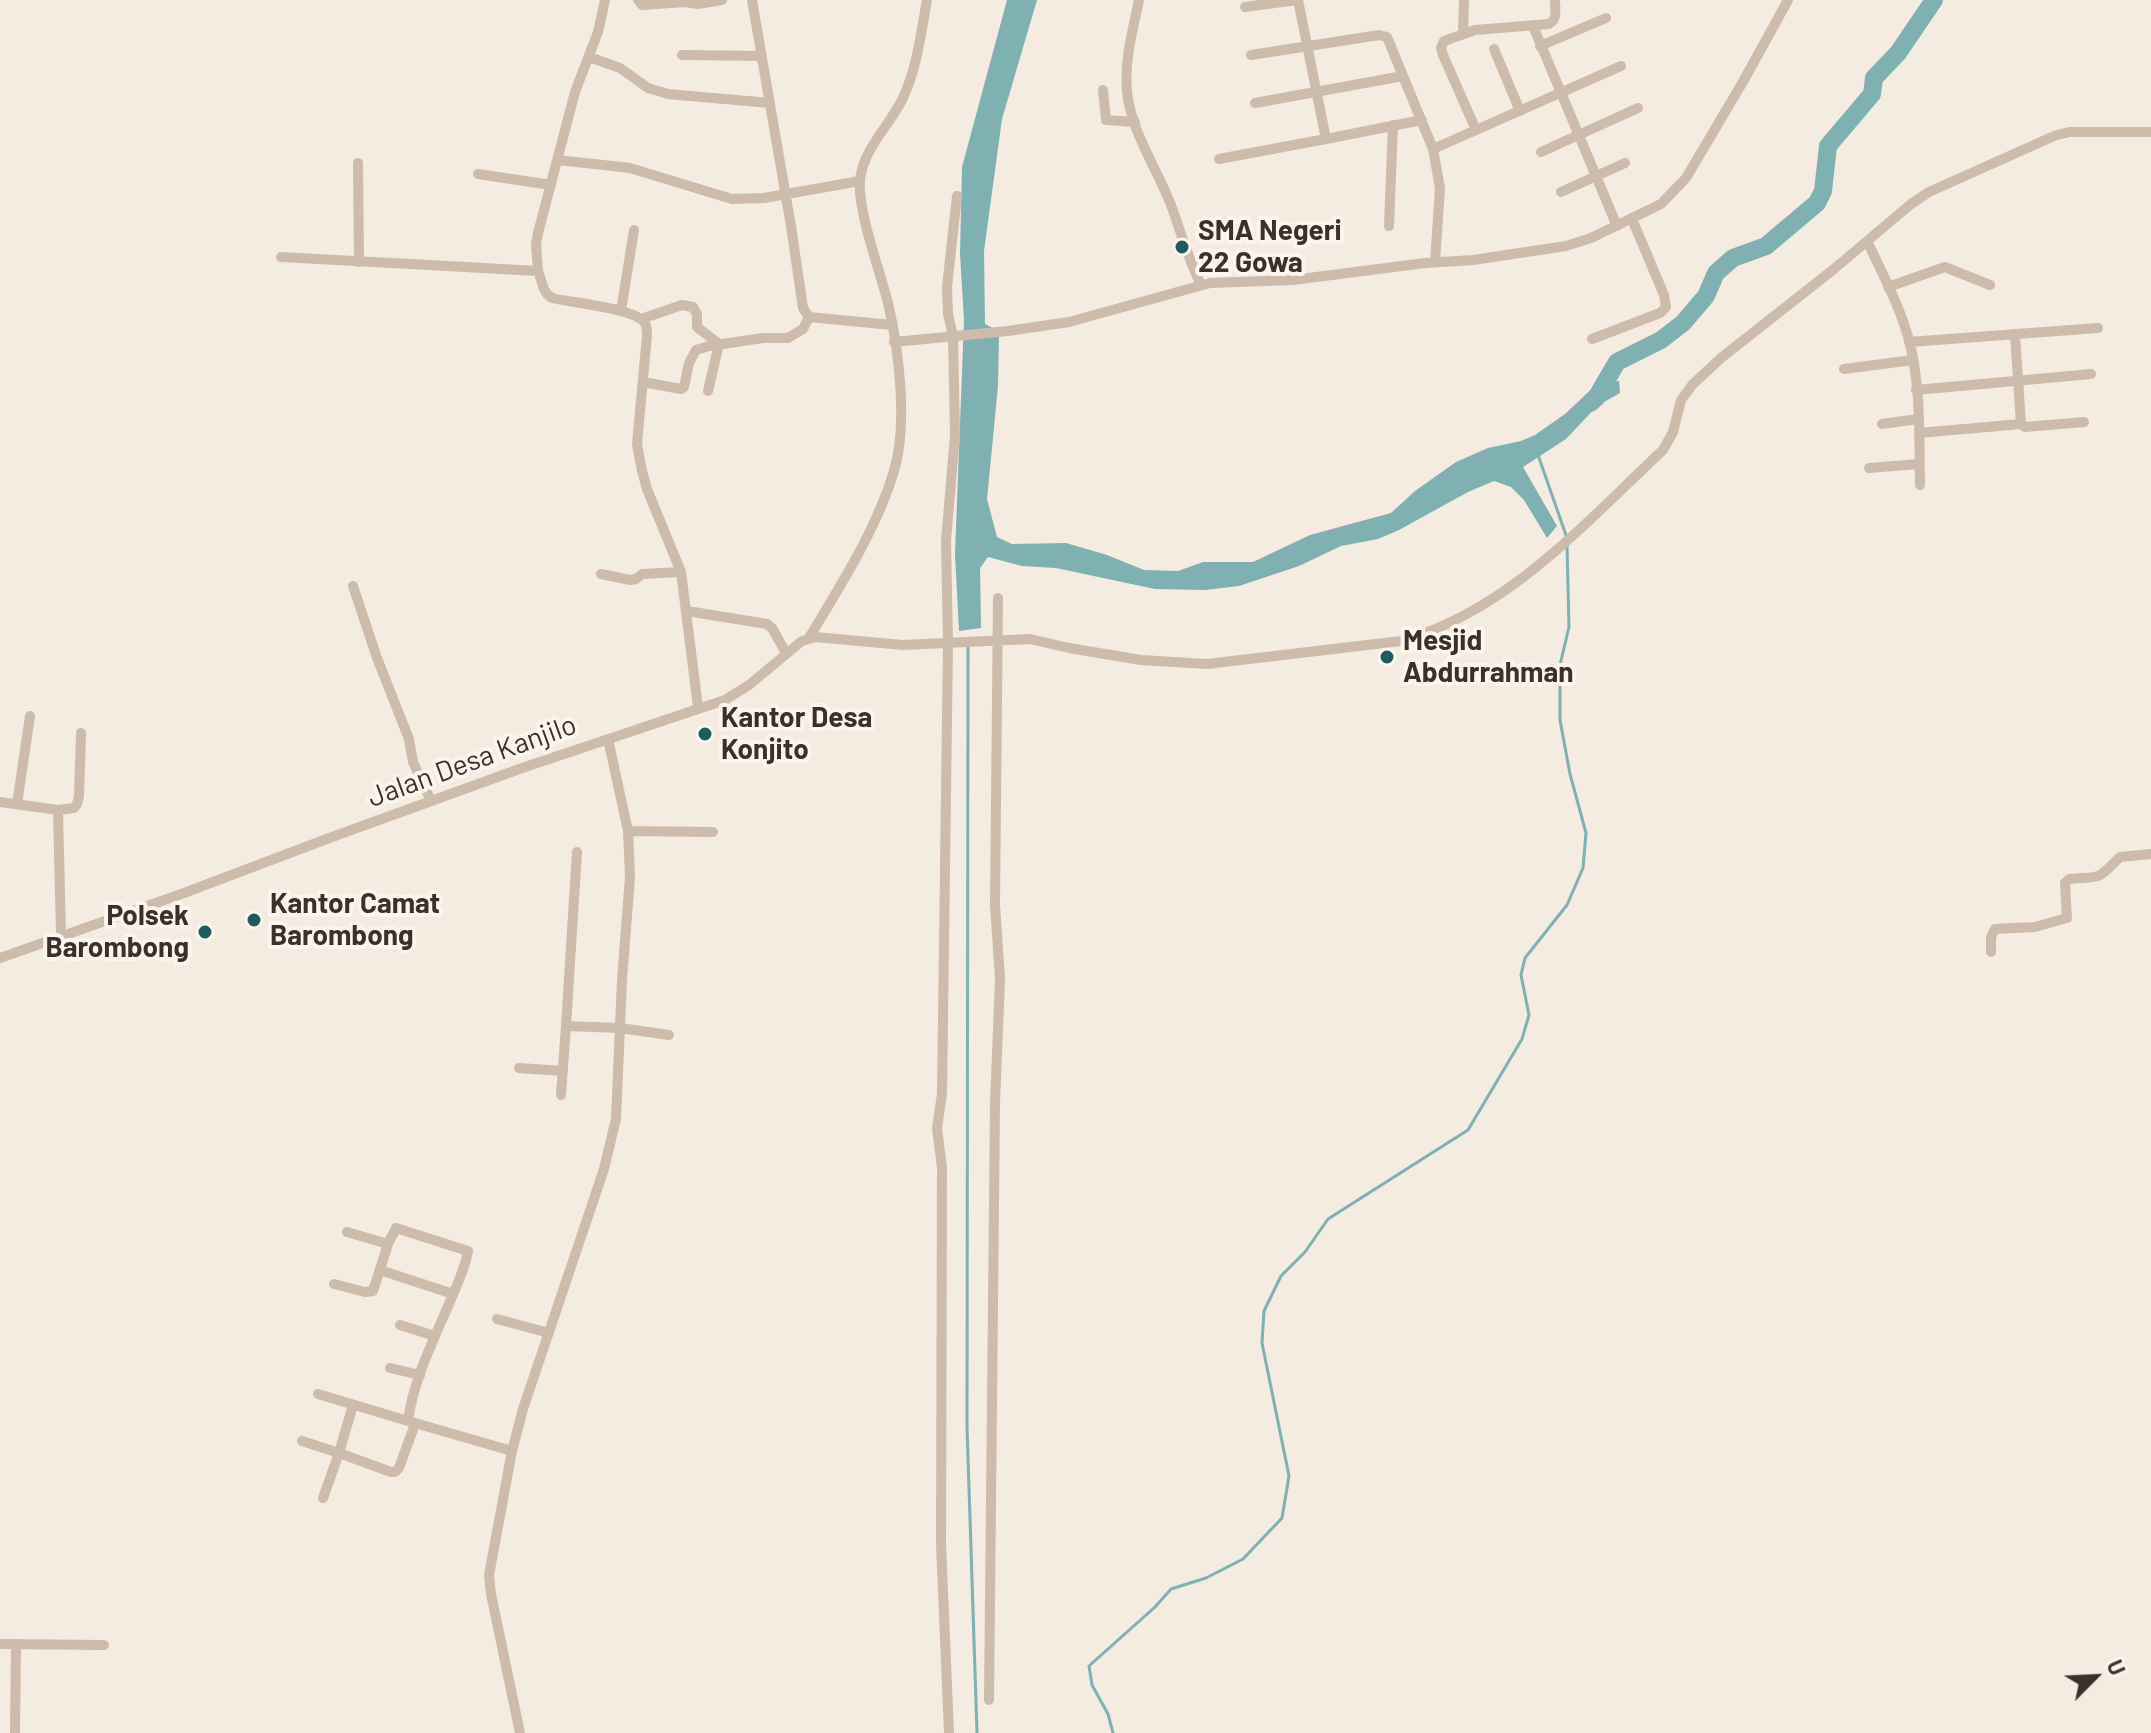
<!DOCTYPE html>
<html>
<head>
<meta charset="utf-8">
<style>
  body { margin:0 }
  #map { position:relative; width:2151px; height:1733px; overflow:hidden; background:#f4ebe1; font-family:Barlow,sans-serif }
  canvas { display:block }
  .north { position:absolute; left:2055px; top:1637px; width:80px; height:80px; -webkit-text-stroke:6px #fbf5ee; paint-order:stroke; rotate:66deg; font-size:22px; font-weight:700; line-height:32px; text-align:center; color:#3b302b }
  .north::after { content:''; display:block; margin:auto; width:28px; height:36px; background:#3b302b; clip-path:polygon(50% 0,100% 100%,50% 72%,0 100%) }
</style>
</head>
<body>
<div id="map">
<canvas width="2151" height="1733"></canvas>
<div class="north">U</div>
</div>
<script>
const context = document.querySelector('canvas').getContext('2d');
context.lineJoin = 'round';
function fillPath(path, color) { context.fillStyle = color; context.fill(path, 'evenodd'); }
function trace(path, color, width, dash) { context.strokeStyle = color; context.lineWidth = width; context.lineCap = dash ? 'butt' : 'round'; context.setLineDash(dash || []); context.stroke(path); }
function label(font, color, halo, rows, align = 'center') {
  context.font = font + ' Barlow,sans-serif'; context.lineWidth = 8; context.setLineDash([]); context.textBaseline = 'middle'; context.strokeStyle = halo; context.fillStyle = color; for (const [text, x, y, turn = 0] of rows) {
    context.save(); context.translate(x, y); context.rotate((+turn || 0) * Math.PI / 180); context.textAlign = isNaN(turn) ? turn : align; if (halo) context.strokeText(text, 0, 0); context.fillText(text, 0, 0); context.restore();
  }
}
fillPath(new Path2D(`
  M1007,0H1037L1002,119L984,251L985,324L999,331L998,386L987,499L997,537L1012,544L1066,543L1107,555L1144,570L1178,571L1203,562H1253L1310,535L1391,513L1415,491L1456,462L1488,448L1521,441L1535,435L1565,414L1597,384L1619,381L1620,393L1597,406L1566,439L1523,467L1557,526L1547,538L1524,500L1511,487L1494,481L1468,492L1399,530L1378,539L1341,546L1299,566L1239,586L1205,590L1155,589L1056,568L1022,566L988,557L980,568L981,628L959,631L955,554L964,320L960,254L962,167Z`), '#7fb0b2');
trace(new Path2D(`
  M1538,455L1567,538
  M968,645L967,1426L977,1733
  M1113,1733L1108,1714L1092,1685L1089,1666L1155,1607L1171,1589L1206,1578L1243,1559L1282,1518L1289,1476L1262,1343L1264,1311L1281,1276L1305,1252L1328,1219L1468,1130L1522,1039L1529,1015L1521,975L1525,958L1567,905L1583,868L1586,833L1570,774L1560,720V665L1569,627L1567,546`), '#7fb0b2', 3);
trace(new Path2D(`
  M1590,403L1596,398L1617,362L1661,340L1683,323L1706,296L1716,273L1733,258L1766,246L1817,203L1823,191L1828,146L1872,94L1874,78L1898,53L1934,0`), '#7fb0b2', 18);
trace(new Path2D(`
  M605,0L598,32L575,92L538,233L536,244L538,271L544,289L547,294L552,298C572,303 635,308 645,323C647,327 647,331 647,335L637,444L642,471L647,489L681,572L698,707
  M638,0L642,5L685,2L698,4L722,0
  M752,0L791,226L803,308L809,317L892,325
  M1139,0C1133,30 1124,60 1127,91C1130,129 1157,169 1171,205C1181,232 1188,259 1201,285
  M1298,0L1326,139L1422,120
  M1245,7L1297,0
  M1533,26L1617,226
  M1463,33L1464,0
  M1540,46L1606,18
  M1494,49L1520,111
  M682,55L762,56
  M1251,55L1379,35L1387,37L1433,149L1440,188L1435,262
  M589,57L620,68L648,88L668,94L770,103
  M1103,90L1106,120L1135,122
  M1255,103L1403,76
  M1476,130L1443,55L1441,48L1444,41L1475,30L1549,24C1558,19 1555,9 1555,0
  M1433,149L1621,66
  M1541,152L1638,108
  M1219,159L1326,139
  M558,160L630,168L732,199L764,198L860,181
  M358,163L359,262
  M478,174L551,185
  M1561,192L1625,163
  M1389,226L1393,125
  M1867,241C1883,275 1901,308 1910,344C1921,389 1919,438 1920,485
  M281,257L538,271
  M1888,287L1945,267L1990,285
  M621,311L634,230
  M641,319L682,305L693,307L697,314V327L719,344
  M2015,335L2021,424L2025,427L2084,422
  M1592,339L1660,313L1666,307L1664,295L1632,219
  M894,342L1008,331L1069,322L1210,283L1293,280L1425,263L1473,260L1566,246L1591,238L1661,204L1686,178L1744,80L1788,0
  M1909,342L2098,328
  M1844,369L1913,360
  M643,382L681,389L684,387L689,363L696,350L709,346L763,338H788L803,329L809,317
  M1916,390L2091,374
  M708,391L719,344
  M1882,424L1918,419
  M1919,433L2021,424
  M1869,468L1919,464
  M601,574L630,580L636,579L642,574L681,572
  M353,586L377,658L409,739L413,762L431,801
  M687,611L767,624L772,628L786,653
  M809,638C841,584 876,531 894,471C908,425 899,350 888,303C880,271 857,210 860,179C864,148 889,126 902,100C917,69 921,33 927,0
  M0,802L58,810L74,808L77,804L79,796L81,733
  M17,804L30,716
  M58,810L61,936
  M628,831L713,832
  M577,852L566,1026L620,1028L669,1035
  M1991,952V937L1995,929L2035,927L2067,918L2065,883L2069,879C2103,876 2096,881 2120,857L2151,854
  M0,958L184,893L332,837L525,767L725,700L749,685L802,641L815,637L903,645L1030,639L1069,648L1141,660L1207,664L1401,641C1508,611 1585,523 1663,450L1673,432L1681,400L1693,384L1721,358L1834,269L1911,204L1929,192L2054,136L2069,132H2151
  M519,1068L563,1071
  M561,1095L566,1026
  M347,1232L388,1244
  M380,1270L453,1294
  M334,1284L365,1292L373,1291L388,1244L396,1228L468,1251C465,1269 456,1287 449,1304C433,1341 413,1381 408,1421L512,1451
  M497,1319L549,1333
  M400,1325L435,1336
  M390,1368L420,1375
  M318,1394L408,1421
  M353,1405L339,1453L391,1472H395L399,1468L415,1424
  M302,1441L339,1453L323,1498
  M0,1644L104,1645
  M989,1700L995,1103L1000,979L995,905L998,598
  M15,1733L16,1644
  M520,1733L491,1594L489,1575L512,1451L523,1409L604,1169L616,1119L622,980L630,877L628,831L608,739
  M949,1733L941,1544L942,1168L937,1128L942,1094L948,644L946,541L955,435L953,336L948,314L947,287L957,196`), '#cdbbac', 10);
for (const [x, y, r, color] of [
  [1182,247,8,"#1f5a5e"],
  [1387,657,8,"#1f5a5e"],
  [705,734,8,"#1f5a5e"],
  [254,920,8,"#1f5a5e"],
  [205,932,8,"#1f5a5e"]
]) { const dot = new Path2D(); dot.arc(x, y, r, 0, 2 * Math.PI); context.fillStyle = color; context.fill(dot); trace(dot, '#fbf5ee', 3); }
label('bold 28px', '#3b302b', '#fbf5ee', [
  ["SMA Negeri",1198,231],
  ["22 Gowa",1198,263],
  ["Mesjid",1403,641],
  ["Abdurrahman",1403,673],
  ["Kantor Desa",721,718],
  ["Konjito",721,750],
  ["Kantor Camat",270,904],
  ["Barombong",270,936],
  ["Polsek",189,916,"right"],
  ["Barombong",189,948,"right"]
], 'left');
label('28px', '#3b302b', '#fbf5ee', [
  ["Jalan Desa Kanjilo",472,761,-20]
]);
</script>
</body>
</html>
